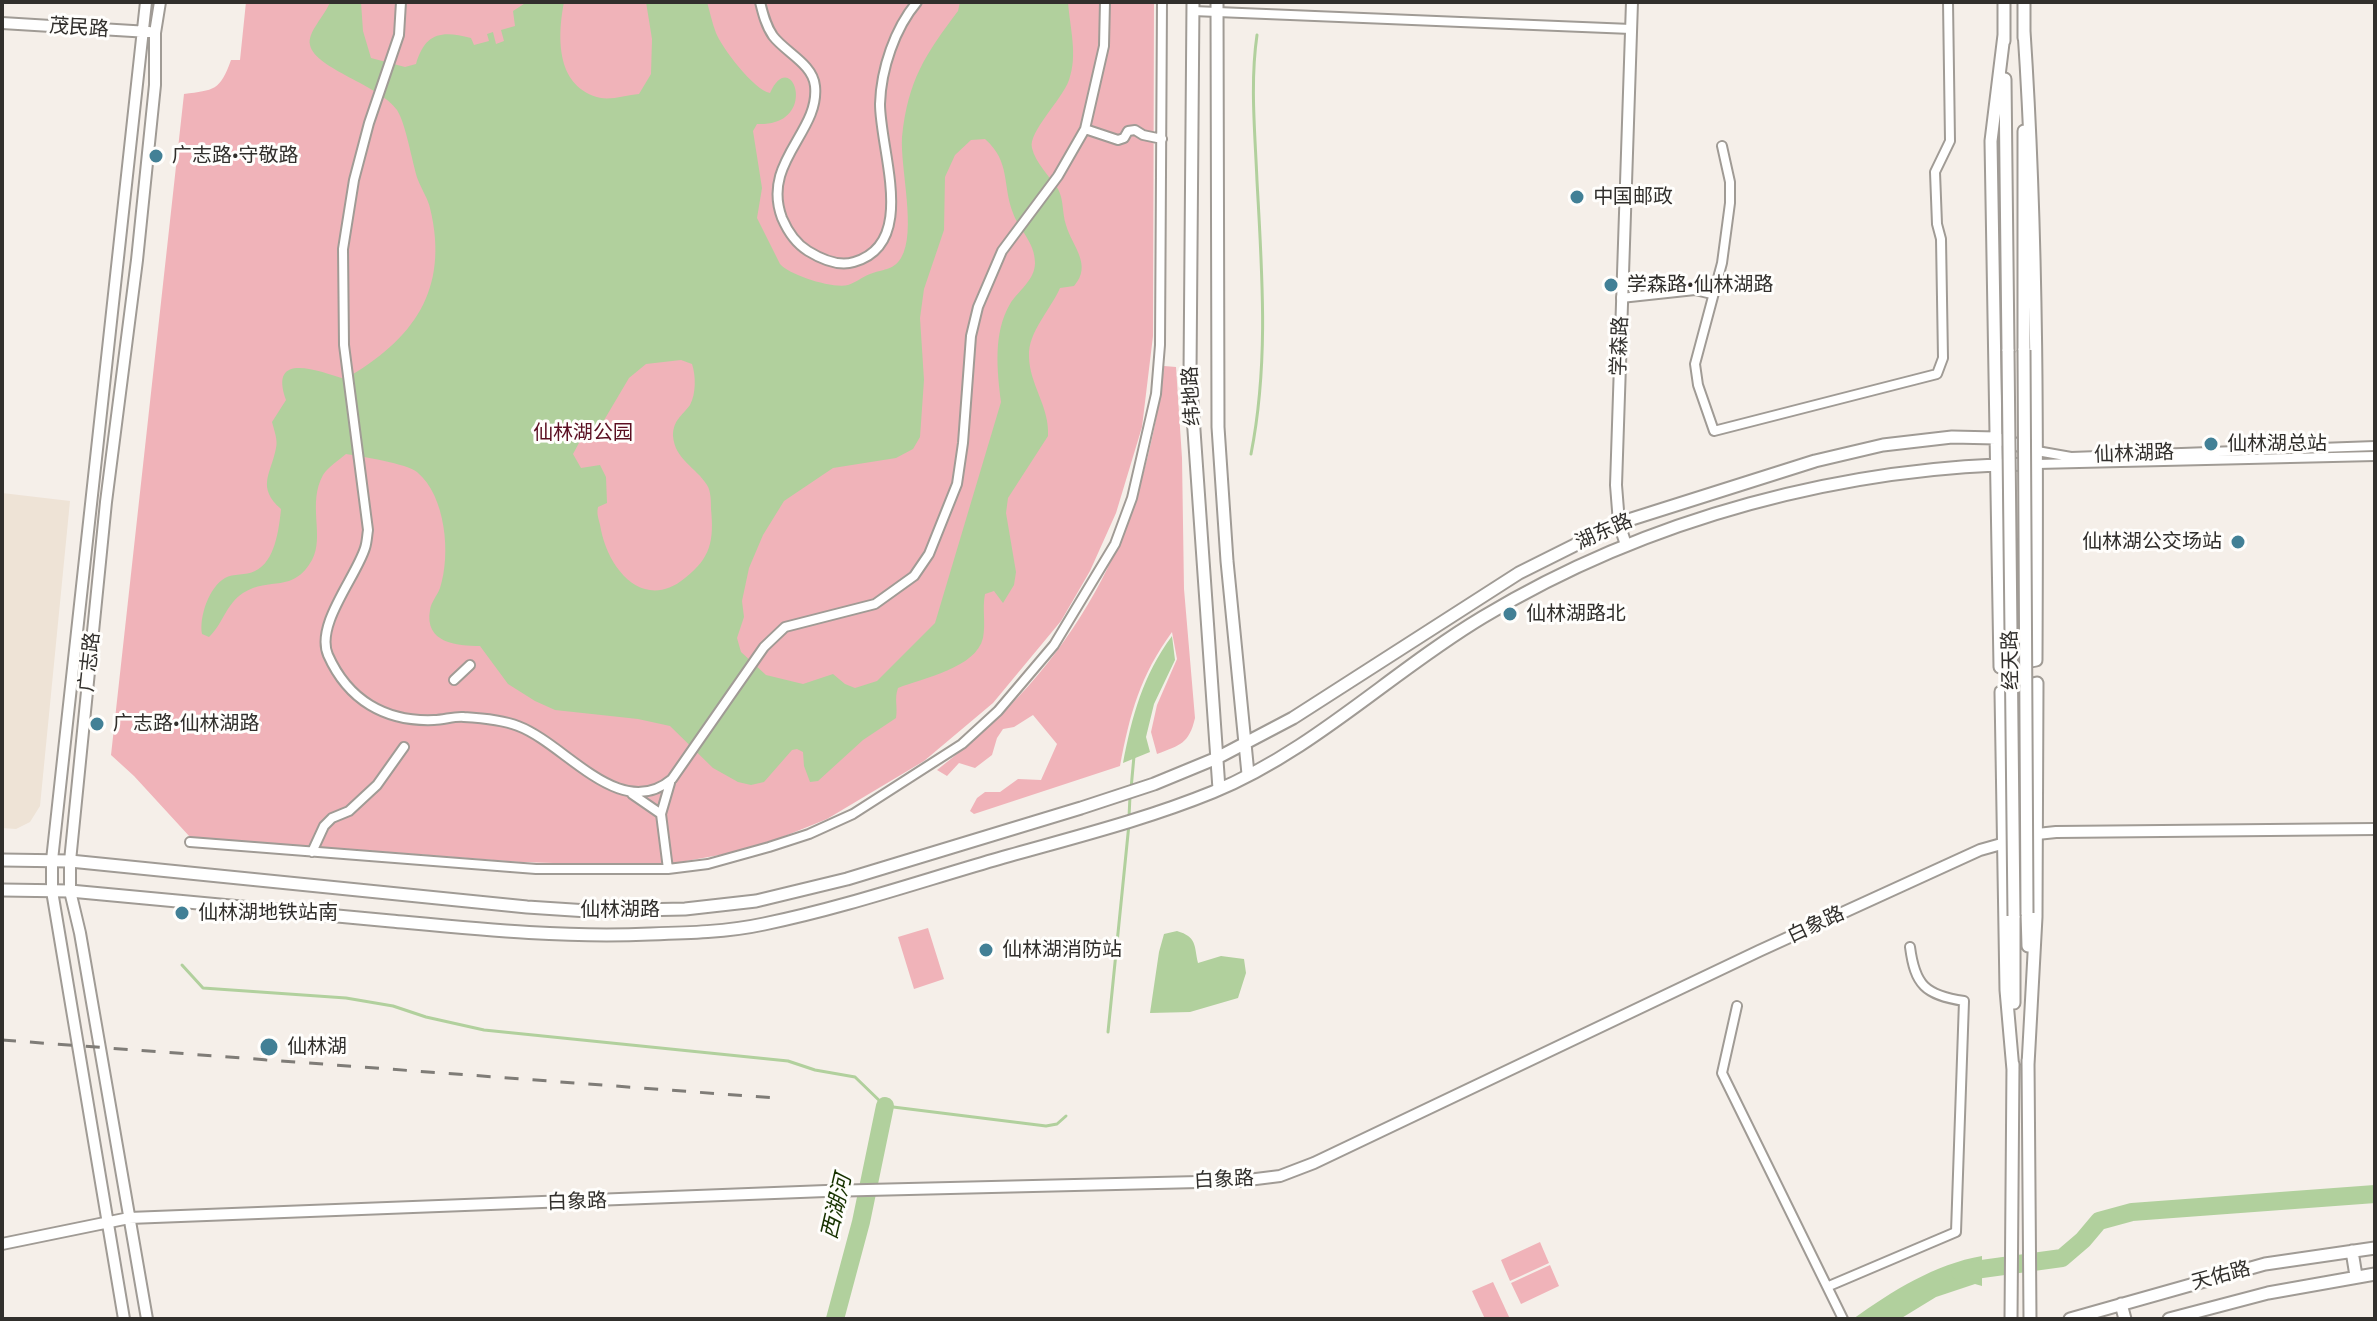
<!DOCTYPE html>
<html>
<head>
<meta charset="utf-8">
<style>
  body { margin:0 }
  #map { position:relative; width:2377px; height:1321px; overflow:hidden; background:#f5efe9; font-family:Rubik,sans-serif }
  canvas { display:block }
  .frame { position:absolute; inset:0; border:4px solid #312f2c; pointer-events:none }
</style>
</head>
<body>
<div id="map">
<canvas width="2377" height="1321"></canvas>
<div class="frame"></div>
</div>
<script>
const context = document.querySelector('canvas').getContext('2d');
context.lineJoin = 'round';
function fillPath(path, color) { context.fillStyle = color; context.fill(path, 'evenodd'); }
function trace(path, color, width, dash) { context.strokeStyle = color; context.lineWidth = width; context.lineCap = dash ? 'butt' : 'round'; context.setLineDash(dash || []); context.stroke(path); }
function label(font, color, halo, rows, align = 'center') {
  context.font = font + ' Rubik,"Noto Sans SC",sans-serif'; context.lineWidth = 6; context.setLineDash([]); context.textBaseline = 'middle'; context.strokeStyle = halo; context.fillStyle = color; for (const [text, x, y, turn = 0] of rows) {
    context.save(); context.translate(x, y); context.rotate((+turn || 0) * Math.PI / 180); context.textAlign = isNaN(turn) ? turn : align; if (halo) context.strokeText(text, 0, 0); context.fillText(text, 0, 0); context.restore();
  }
}
fillPath(new Path2D(`
  M2,493L70,501L40,806L30,822L16,829L2,828Z`), '#eee3d6');
fillPath(new Path2D(`
  M246,2H1154L1153,336L1142,427L1116,513L1090,571L1061,621L993,703L924,761L827,819L775,840L725,854L675,863L620,865L520,862L190,837L134,776L111,755L184,94C214,90 220,91 231,60H240Z
  M1164,366L1176,367L1182,458L1184,589L1195,718C1189,744 1180,745 1157,754L1151,732L1157,705L1177,659L1172,632C1140,676 1130,713 1120,766L974,814L970,811L977,798L985,792H1000L1018,779L1041,780L1057,744L1033,715L1014,727L1003,729L997,738L992,755L975,768L959,763L947,776L937,770C1075,665 1144,537 1164,366Z
  M928,928L944,979L914,989L898,937Z
  M1540,1242L1549,1263L1510,1281L1501,1260Z
  M1550,1265L1559,1286L1521,1304L1511,1283Z
  M1493,1282L1510,1319H1485L1472,1291Z`), '#f0b3b9');
fillPath(new Path2D(`
  M330,2H361L363,31L371,58L405,67L416,64C425,33 441,30 471,38L474,45L489,41L487,34L493,32L496,44L504,41L501,30L515,26L513,11L527,2H564C557,38 556,88 601,98C612,100 627,95 639,94L651,74L652,39L646,2H707C710,12 712,23 716,33C722,48 754,90 770,93C792,44 821,127 757,124L753,131L762,188L757,218L780,264C789,275 833,289 848,285C855,283 862,277 870,274C882,269 893,271 901,258C917,232 900,168 902,137C908,80 925,55 958,11L960,2H1068C1070,29 1078,55 1069,80C1062,100 1028,132 1032,148C1035,162 1050,177 1058,189C1064,200 1062,213 1066,225C1072,246 1093,265 1074,286L1060,288C1051,309 1028,332 1029,356C1029,384 1050,407 1048,436L1008,498L1006,513L1016,572L1014,585L1003,603L994,591L985,594C982,609 986,623 983,638C976,668 923,678 898,688C894,699 898,707 896,718L863,740L818,781L810,782L804,766L803,752L797,749L792,750L764,782L751,785L738,782L713,768L670,726L638,719L555,710L535,701L508,684L480,646C457,646 424,643 430,610C431,602 437,596 440,588C451,555 446,496 417,472C408,464 360,456 346,454C339,460 328,467 323,475C307,504 325,536 312,560C293,594 270,576 243,593C226,604 223,624 209,637L202,634C199,617 209,587 225,578C233,573 246,576 255,571C275,562 279,529 281,509C256,487 271,474 276,448C278,440 274,430 272,422L286,400C268,350 320,372 345,379C413,340 450,290 430,208C428,199 422,190 418,180C412,162 406,124 397,110C380,85 315,69 310,45C307,32 325,16 330,2ZM985,139C1011,162 1002,185 1013,213C1019,230 1035,242 1035,263C1035,280 1018,291 1010,304C993,333 997,370 1001,402L935,623L877,681L855,688L845,684L833,674L803,684L766,675L741,652L737,638L744,617L742,601L749,568L763,535L784,501L833,468L896,458L913,449L920,437L924,380L920,318L924,289L944,230L945,177L955,155L971,140ZM681,360L692,364C696,376 696,394 690,405C682,416 673,420 673,436C675,460 696,467 707,485C711,491 711,502 711,509C714,540 711,558 685,578C644,612 609,570 601,530C600,521 596,516 598,507L607,503L606,477L600,465L581,468L573,454L587,428L600,427L629,378L646,364Z
  M1172,636L1175,660L1154,704L1146,737L1150,752L1123,763C1132,716 1143,675 1172,636Z
  M1177,931C1197,937 1194,945 1198,963L1221,956L1244,959L1246,973L1238,998L1190,1012L1150,1013L1159,952L1164,934Z
  M1982,1256V1286L1975,1284L1936,1297L1900,1319H1853C1892,1291 1935,1264 1982,1256Z`), '#b1d09d');
trace(new Path2D(`
  M1251,454C1269,363 1262,272 1257,181C1255,132 1250,83 1257,35
  M1131,789L1134,756
  M1129,817L1130,796
  M182,965L203,988L346,998L393,1006L426,1017L484,1030L788,1061L815,1070L855,1077L885,1106L1046,1126L1057,1124L1066,1116
  M1108,1032L1129,824`), '#b1d09d', 3);
trace(new Path2D(`
  M1960,1272L2062,1258L2083,1240L2099,1221L2132,1212L2375,1194
  M835,1319L861,1222L885,1106`), '#b1d09d', 18);
const minor = new Path2D(`
  M401,2L399,35L369,123L354,180L343,249L344,345L368,530C367,536 367,542 365,548C356,577 315,625 328,655C348,700 385,722 434,720C444,720 454,716 464,717C481,718 503,720 518,726C566,744 620,823 672,779L764,647L785,627L875,604L914,576L929,554L957,484L963,443L971,336L978,307L1002,251L1058,176L1085,129L1104,46L1105,2
  M760,2C763,14 766,26 773,36C785,52 813,64 815,86C820,132 761,162 782,218C788,232 795,243 808,251C821,259 838,267 854,262C918,244 880,151 880,104C881,69 895,28 917,2
  M1193,11L1631,29
  M1085,129L1118,140L1124,138L1128,131L1135,130L1143,135L1162,139
  M1722,146L1730,182V203L1722,263L1695,364L1698,385L1714,431L1937,374L1943,358L1941,239L1937,224L1935,172L1950,141L1948,2
  M1621,298L1695,290L1712,294
  M2037,451L2071,457L2375,446
  M2037,464L2375,456
  M454,680L470,665
  M632,794L661,814
  M190,842L536,869H668L708,864L769,847L809,834L853,814L962,744L998,711L1054,645L1115,544L1132,498L1156,394L1160,345L1162,2
  M312,852L324,826L332,818L349,811L377,785L404,747
  M668,869L661,814L670,783
  M1737,1006L1722,1073L1843,1319
  M1829,1286L1956,1232L1964,1001C1925,995 1915,985 1910,947`);
const tertiary = new Path2D(`
  M2,23L149,32
  M1626,545L1619,523L1616,485L1632,2
  M2,1244L129,1218L826,1191L1240,1181L1280,1176L1314,1163L1759,951L1980,850L2037,834L2056,832L2375,829
  M124,1319L52,891V860L146,2
  M147,1319L80,933L70,891V861L106,502L137,260L155,85V33L160,2`);
const secondary = new Path2D(`
  M1193,2L1190,373L1219,789
  M1217,2L1218,427L1227,561L1248,774
  M2004,2V41
  M2024,2V38
  M2004,35L1991,141L2000,667L2036,660C2037,450 2038,240 2024,31
  M2005,79L2008,351
  M2024,131V350
  M2017,663L2018,688
  M2,860L70,861L527,907L588,911L685,909L756,901L847,879L1081,808L1154,784L1217,758L1293,718L1519,573L1619,523L1815,461L1883,445L1952,437L1996,438L2037,451
  M2,890L70,891C177,901 284,911 391,921C477,929 564,938 650,934C688,933 727,932 764,924C842,908 918,882 994,860C1067,839 1142,821 1213,792C1313,751 1391,672 1483,617C1647,518 1846,465 2037,464
  M2027,913L2028,946
  M2014,1003V916
  M2028,1060L2030,1319
  M2013,1070L2006,990L2001,692L2037,683L2036,917L2028,1065
  M2352,1251L2356,1276
  M2121,1304L2125,1319
  M2011,1319L2013,1064
  M2070,1319L2265,1264L2375,1248
  M2169,1319L2268,1293L2375,1274`);
trace(minor, '#a09b95', 12);
trace(tertiary, '#a09b95', 14);
trace(secondary, '#a09b95', 15);
trace(minor, '#fff', 8);
trace(tertiary, '#fff', 10);
trace(secondary, '#fff', 11);
trace(new Path2D(`
  M2,1040L775,1098`), '#7f7c77', 3, [14, 14]);
const secondaryBridge = new Path2D(`
  M2024,350L2027,913
  M2008,351L2014,916`);
trace(secondaryBridge, '#a09b95', 15, []);
trace(secondaryBridge, '#fff', 11);
for (const [x, y, r, color] of [
  [156,156,8,"#428096"],
  [1577,197,8,"#428096"],
  [1611,285,8,"#428096"],
  [2211,444,8,"#428096"],
  [2238,542,8,"#428096"],
  [1510,614,8,"#428096"],
  [97,724,8,"#428096"],
  [182,913,8,"#428096"],
  [986,950,8,"#428096"],
  [269,1047,10,"#428096"]
]) { const dot = new Path2D(); dot.arc(x, y, r, 0, 2 * Math.PI); context.fillStyle = color; context.fill(dot); trace(dot, '#fffefc', 3); }
label('20px', '#312f2c', '#fffefc', [
  ["茂民路",79,28,4],
  ["学森路",1620,346,-88],
  ["纬地路",1192,396,-93],
  ["仙林湖路",2134,454,-2],
  ["湖东路",1604,532,-24],
  ["经天路",2011,660,-91],
  ["广志路",90,662,-84],
  ["仙林湖路",620,910],
  ["白象路",1816,925,-25],
  ["白象路",1224,1180,-3],
  ["白象路",577,1202,-2],
  ["天佑路",2221,1276,-15]
]);
label('20px', '#312f2c', '#fffefc', [
  ["广志路·守敬路",172,156],
  ["中国邮政",1593,197],
  ["学森路·仙林湖路",1627,285],
  ["仙林湖总站",2227,444],
  ["仙林湖公交场站",2222,542,"right"],
  ["仙林湖路北",1526,614],
  ["广志路·仙林湖路",113,724],
  ["仙林湖地铁站南",198,913],
  ["仙林湖消防站",1002,950],
  ["仙林湖",287,1047]
], 'left');
label('20px', '#5b0f22', '#fffefc', [
  ["仙林湖公园",583,433]
]);
label('italic 22px', '#183300', '#fffefc', [
  ["西湖河",837,1207,-77]
]);
</script>
</body>
</html>
